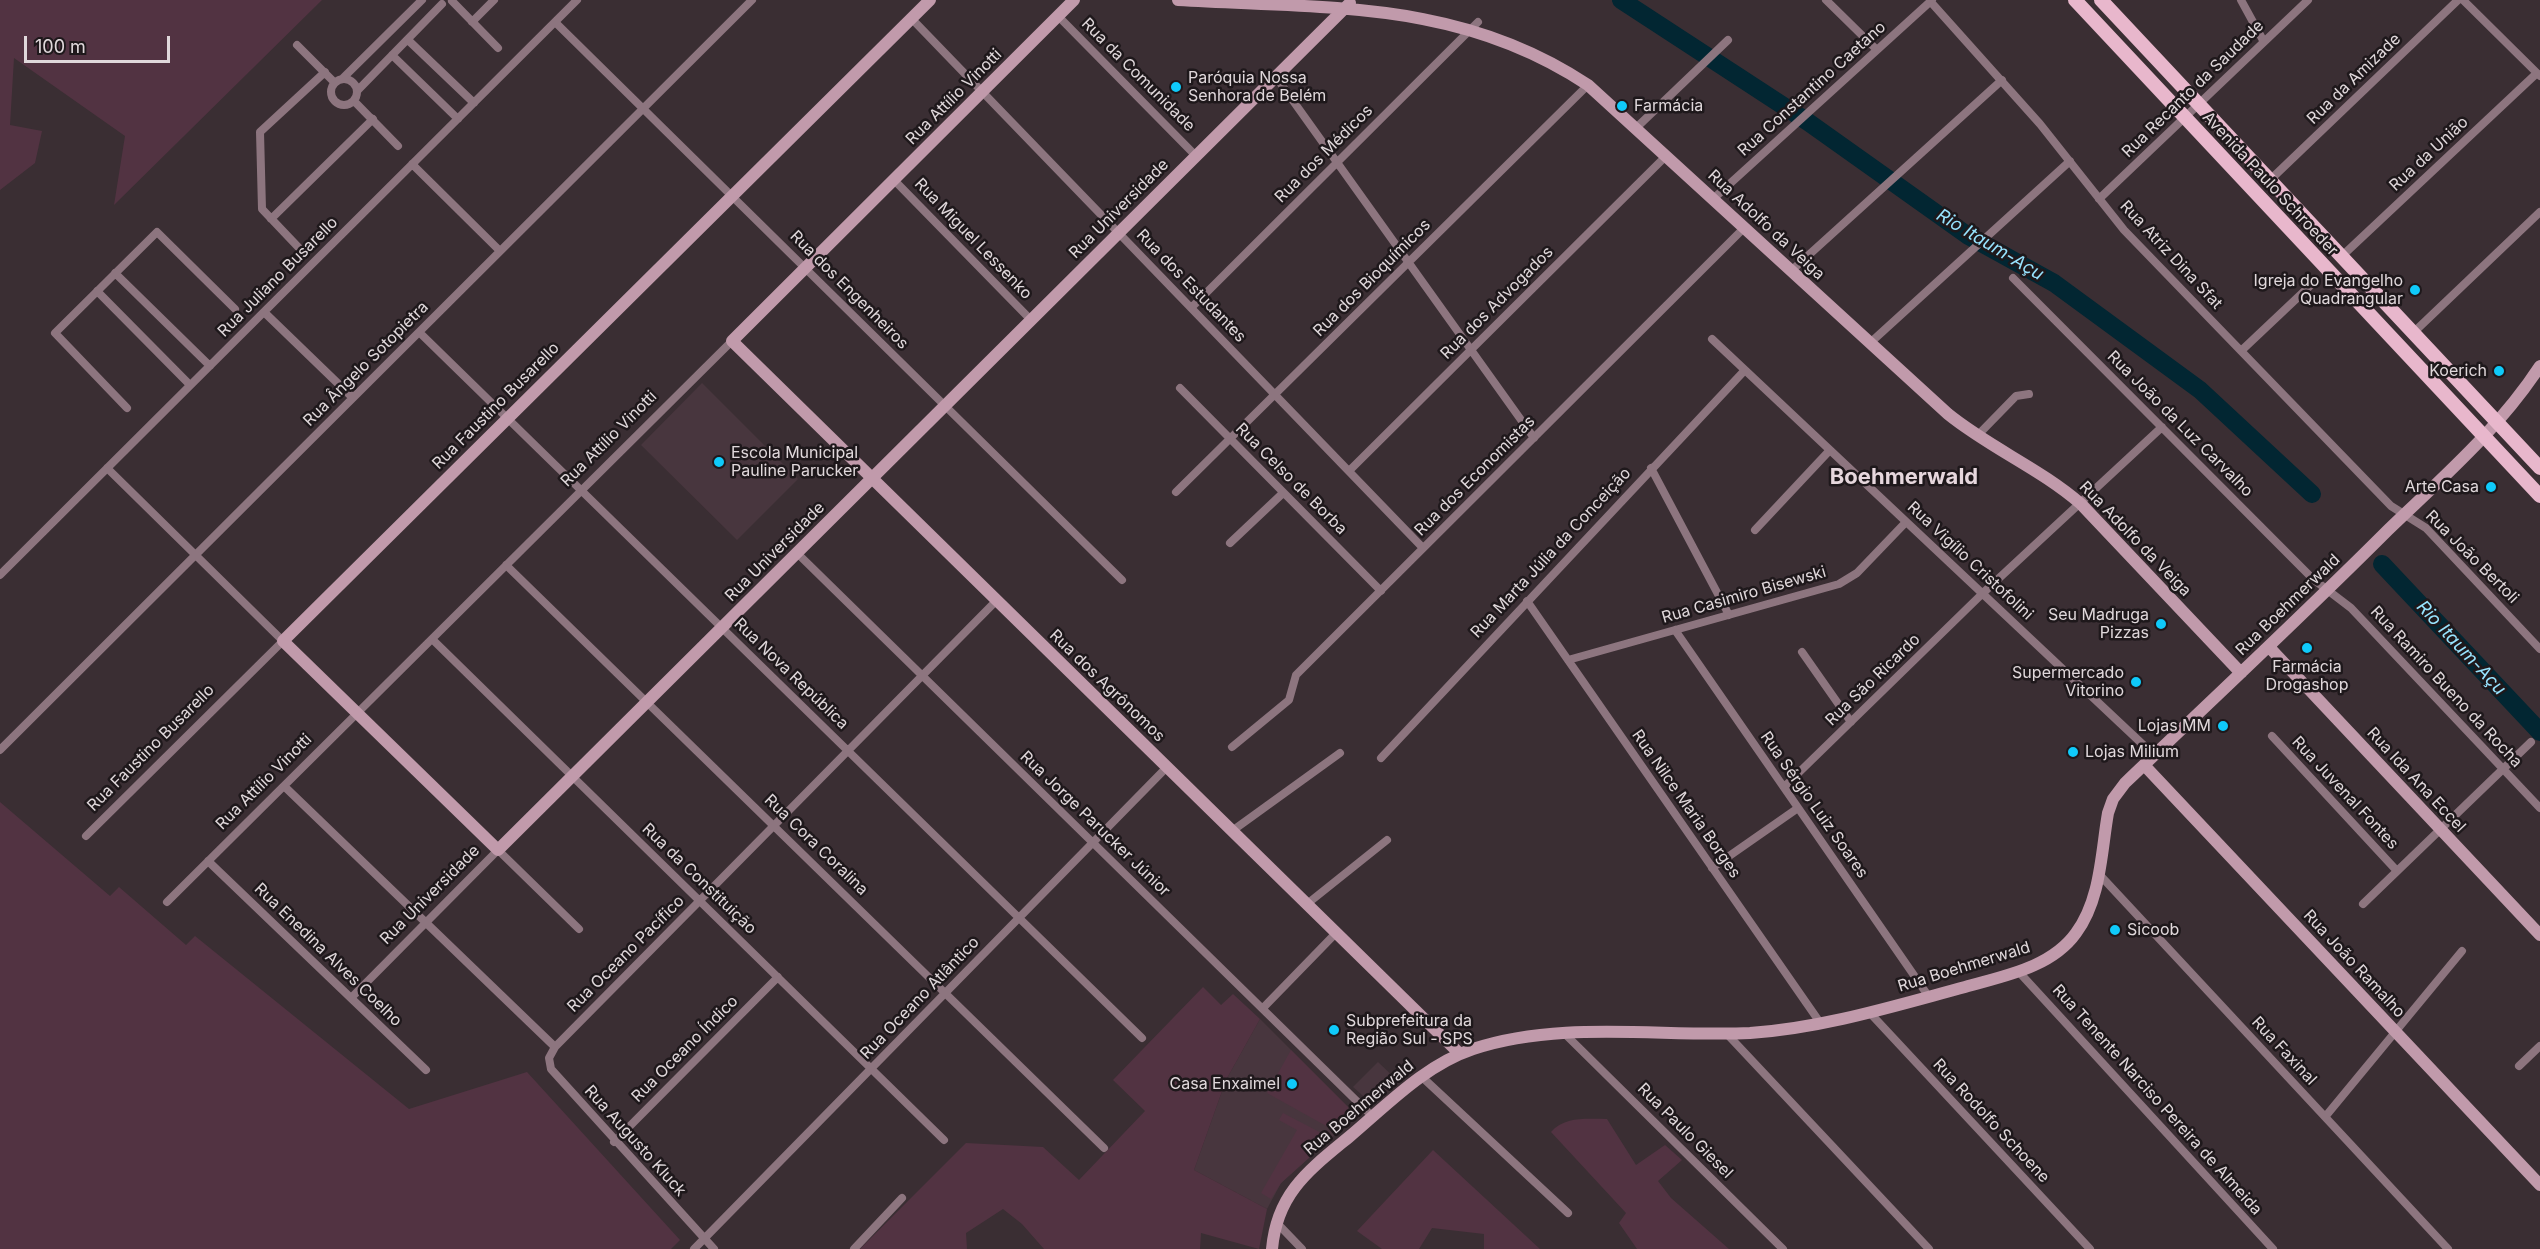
<!DOCTYPE html>
<html>
<head>
<meta charset="utf-8">
<style>
  body { margin:0 }
  #map { position:relative; width:2540px; height:1249px; overflow:hidden; background:#3a2e33; font-family:Inter,sans-serif }
  canvas { display:block }
  .scale { position:absolute; left:24px; top:36px; width:146px; height:27px; box-sizing:border-box; border:3px solid #e0d8db; border-top:0; padding-left:8px; font-size:18px; line-height:21px; white-space:nowrap; color:#e0d8db; -webkit-text-stroke:4px #1e181b; paint-order:stroke }
</style>
</head>
<body>
<div id="map">
<canvas width="2540" height="1249"></canvas>
<div class="scale">100 m</div>
</div>
<script>
const context = document.querySelector('canvas').getContext('2d');
context.lineJoin = 'round';
function fillPath(path, color) { context.fillStyle = color; context.fill(path, 'evenodd'); }
function trace(path, color, width, dash) { context.strokeStyle = color; context.lineWidth = width; context.lineCap = dash ? 'butt' : 'round'; context.setLineDash(dash || []); context.stroke(path); }
function label(font, color, halo, rows, align = 'center') {
  context.font = font + ' Inter,sans-serif'; context.lineWidth = 5; context.setLineDash([]); context.textBaseline = 'middle'; context.strokeStyle = halo; context.fillStyle = color; for (const [text, x, y, turn = 0] of rows) {
    context.save(); context.translate(x, y); context.rotate((+turn || 0) * Math.PI / 180); context.textAlign = isNaN(turn) ? turn : align; if (halo) context.strokeText(text, 0, 0); context.fillText(text, 0, 0); context.restore();
  }
}
fillPath(new Path2D(`
  M702,383L798,479L737,540L641,445Z
  M1260,1019L1348,1107L1351,1114L1347,1124L1281,1183L1267,1209L1194,1170L1226,1080Z
  M1378,1062L1398,1081L1370,1102L1353,1087Z`), '#48363e');
fillPath(new Path2D(`
  M0,0H322L114,205L125,136L14,58L10,125L42,131L35,163L0,190Z
  M0,802L110,896L119,887L186,945L195,936L409,1109L527,1072L680,1240L671,1249H0Z
  M1203,987L1221,1005L1233,994L1260,1019L1226,1080L1194,1170L1267,1209L1259,1249L1201,1233L1200,1249H1044L1022,1224L1003,1209L966,1233L967,1249H860L966,1143L1043,1147L1079,1180L1145,1111L1113,1080Z
  M1291,1050L1348,1107L1350,1119L1337,1132L1267,1093Z
  M1283,1113L1331,1138L1281,1183L1271,1199L1261,1193L1297,1130L1279,1120Z
  M1607,1119L1636,1165L1665,1145L1682,1160L1658,1181L1671,1198L1729,1249H1637L1619,1223L1626,1213L1551,1132C1565,1116 1587,1119 1607,1119Z
  M1433,1150L1540,1249H1484V1234L1432,1228L1419,1249H1382L1357,1231Z`), '#523342');
trace(new Path2D(`
  M1621,0L1808,122L1967,235L2054,283L2200,390L2312,494
  M2382,564L2540,732`), '#022632', 18);
trace(new Path2D(`
  M1826,0L1877,50
  M2241,0L2264,42
  M2463,0L2540,76
  M452,1L498,48
  M1930,1L2040,124L2124,230L2391,506L2426,528L2540,649
  M1058,16L1196,156
  M911,18L1423,548
  M472,22L494,0
  M555,22L1122,580
  M408,40L474,103
  M297,45L335,83
  M392,55L458,119
  M1276,77L1534,438
  M331 92a13 13 0 1 1 26 0a13 13 0 1 1-26 0Z
  M342,79L422,0
  M358,90L442,4
  M354,101L398,146
  M1636,128L1728,40
  M412,164L500,251
  M894,180L1031,320
  M2270,180L2458,0
  M1713,199L1932,0
  M2099,199L2308,0
  M271,219L373,119
  M300,249L262,209L260,132L325,72
  M2342,256L2537,73
  M1791,271L2002,80
  M115,273L210,366
  M2013,278L2313,579L2351,608L2540,808
  M97,291L190,385
  M1191,308L1478,22
  M264,312L353,398
  M419,332L1142,1038
  M2413,333L2540,212
  M1712,339L2154,755
  M1870,343L2070,161
  M2241,351L2313,283
  M1180,388L1381,591
  M127,408L55,333L157,232L235,309
  M1977,436L2016,396L2029,394
  M1651,468L1729,615
  M1349,471L1666,156
  M1176,492L1588,85
  M1755,530L1830,450
  M1230,543L1283,493
  M797,553L1373,1117
  M506,565L1104,1148
  M0,575L577,0
  M1527,601L1821,1024
  M1675,630L1929,997
  M432,639L944,1140
  M1802,652L1851,722
  M1568,660L1839,584L1857,573L1906,522
  M2272,736L2397,871
  M1232,747L1289,700L1296,675L1744,228
  M0,750L752,0
  M1381,758L1745,370
  M284,786L555,1047
  M1784,787L1983,593L2162,427
  M1232,831L1340,753
  M86,836L283,641L107,468
  M208,861L426,1070
  M1712,868L1798,808
  M2098,873L2448,1249
  M167,902L732,341
  M1307,904L1387,840
  M2363,904L2531,742
  M2018,971L2273,1249
  M351,998L498,850L579,929
  M1263,1008L1336,933
  M1870,1013L2090,1249
  M1727,1034L1929,1249
  M1566,1035L1783,1249
  M2519,1066L2540,1046
  M1422,1077L1568,1213
  M2325,1117L2462,951
  M614,1142L778,977
  M1276,1222L1302,1249
  M694,1249L1167,767
  M714,1249L551,1069L549,1058L555,1047L997,600
  M854,1249L902,1198`), '#8d757f', 8);
trace(new Path2D(`
  M930,0L283,641L498,850L1350,3
  M1074,0L732,341L1460,1054
  M1178,0C1331,9 1460,0 1588,85L1948,414C1990,448 2041,469 2081,504L2241,673
  M2269,647L2540,935
  M2144,765L2540,1185
  M1272,1249C1277,1193 1309,1170 1349,1137C1387,1105 1425,1065 1473,1049C1560,1020 1659,1037 1750,1033C1823,1028 1894,1006 1965,987C2003,976 2051,968 2076,933C2101,899 2101,853 2108,813L2113,799L2125,783C2213,699 2302,616 2388,530C2442,478 2499,429 2540,366`), '#c19aab', 12);
trace(new Path2D(`
  M2075,0L2540,496
  M2101,0L2540,468`), '#e8b7cc', 14);
for (const [x, y, r, color] of [
  [1176,87,6,"#0fcafa"],
  [1622,106,6,"#0fcafa"],
  [2415,290,6,"#0fcafa"],
  [2499,371,6,"#0fcafa"],
  [719,462,6,"#0fcafa"],
  [2491,487,6,"#0fcafa"],
  [2161,624,6,"#0fcafa"],
  [2307,648,6,"#0fcafa"],
  [2136,682,6,"#0fcafa"],
  [2223,726,6,"#0fcafa"],
  [2073,752,6,"#0fcafa"],
  [2115,930,6,"#0fcafa"],
  [1334,1030,6,"#0fcafa"],
  [1292,1084,6,"#0fcafa"]
]) { const dot = new Path2D(); dot.arc(x, y, r, 0, 2 * Math.PI); context.fillStyle = color; context.fill(dot); trace(dot, '#1e181b', 2); }
label('16px', '#e0d8db', '#1e181b', [
  ["Rua da Comunidade",1138,75,45],
  ["Rua da Amizade",2354,79,-44],
  ["Rua Constantino Caetano",1812,89,-42],
  ["Rua Recanto da Saudade",2193,89,-44],
  ["Rua Attílio Vinotti",954,97,-45],
  ["Rua dos Médicos",1324,154,-45],
  ["Rua da União",2429,154,-43],
  ["Avenida Paulo Schroeder",2270,184,47],
  ["Rua Universidade",1119,209,-45],
  ["Rua Adolfo da Veiga",1766,225,43],
  ["Rua Miguel Lessenko",973,239,46],
  ["Rua Atriz Dina Sfat",2171,255,47],
  ["Rua Juliano Busarello",278,277,-45],
  ["Rua dos Bioquímicos",1372,278,-45],
  ["Rua dos Estudantes",1191,286,46],
  ["Rua dos Engenheiros",849,290,45],
  ["Rua dos Advogados",1497,303,-45],
  ["Rua Ângelo Sotopietra",366,364,-45],
  ["Rua Faustino Busarello",496,406,-45],
  ["Rua João da Luz Carvalho",2180,424,45],
  ["Rua Attílio Vinotti",609,439,-45],
  ["Rua dos Economistas",1475,476,-45],
  ["Rua Celso de Borba",1291,479,45],
  ["Rua Adolfo da Veiga",2135,539,46],
  ["Rua Universidade",775,552,-45],
  ["Rua Marta Júlia da Conceição",1551,553,-47],
  ["Rua João Bertoli",2472,557,45],
  ["Rua Vigílio Cristofolini",1970,561,43],
  ["Rua Casimiro Bisewski",1744,595,-16],
  ["Rua Boehmerwald",2288,605,-44],
  ["Rua Nova República",791,674,44],
  ["Rua São Ricardo",1873,680,-44],
  ["Rua dos Agrônomos",1107,686,44],
  ["Rua Ramiro Bueno da Rocha",2446,687,47],
  ["Rua Faustino Busarello",151,748,-45],
  ["Rua Ida Ana Eccel",2416,780,47],
  ["Rua Attílio Vinotti",264,782,-45],
  ["Rua Juvenal Fontes",2345,793,47],
  ["Rua Nilce Maria Borges",1686,804,55],
  ["Rua Sérgio Luiz Soares",1814,805,55],
  ["Rua Jorge Parucker Júnior",1095,824,44],
  ["Rua Cora Coralina",816,845,44],
  ["Rua da Constituição",699,879,44],
  ["Rua Universidade",430,895,-45],
  ["Rua Oceano Pacífico",626,954,-45],
  ["Rua Enedina Alves Coelho",328,955,44],
  ["Rua João Ramalho",2354,964,47],
  ["Rua Boehmerwald",1964,967,-17],
  ["Rua Oceano Atlântico",920,998,-46],
  ["Rua Oceano Índico",685,1049,-45],
  ["Rua Faxinal",2284,1051,47],
  ["Rua Tenente Narciso Pereira de Almeida",2157,1100,48],
  ["Rua Boehmerwald",1359,1108,-40],
  ["Rua Rodolfo Schoene",1991,1121,47],
  ["Rua Paulo Giesel",1685,1131,45],
  ["Rua Augusto Kluck",635,1141,48]
]);
label('16px', '#e0d8db', '#1e181b', [
  ["Paróquia Nossa",1188,78,"left"],
  ["Senhora de Belém",1188,96,"left"],
  ["Farmácia",1634,106,"left"],
  ["Igreja do Evangelho",2403,281],
  ["Quadrangular",2403,299],
  ["Koerich",2487,371],
  ["Escola Municipal",731,453,"left"],
  ["Pauline Parucker",731,471,"left"],
  ["Arte Casa",2479,487],
  ["Seu Madruga",2149,615],
  ["Pizzas",2149,633],
  ["Farmácia",2307,667,"center"],
  ["Drogashop",2307,685,"center"],
  ["Supermercado",2124,673],
  ["Vitorino",2124,691],
  ["Lojas MM",2211,726],
  ["Lojas Milium",2085,752,"left"],
  ["Sicoob",2127,930,"left"],
  ["Subprefeitura da",1346,1021,"left"],
  ["Região Sul - SPS",1346,1039,"left"],
  ["Casa Enxaimel",1280,1084]
], 'right');
label('italic 18px', '#97e3fe', '#1e181b', [
  ["Rio Itaum-Açu",1990,245,31],
  ["Rio Itaum-Açu",2461,648,47]
]);
label('bold 22px', '#e6d7dd', '#1e181b', [
  ["Boehmerwald",1904,477]
]);
</script>
</body>
</html>
